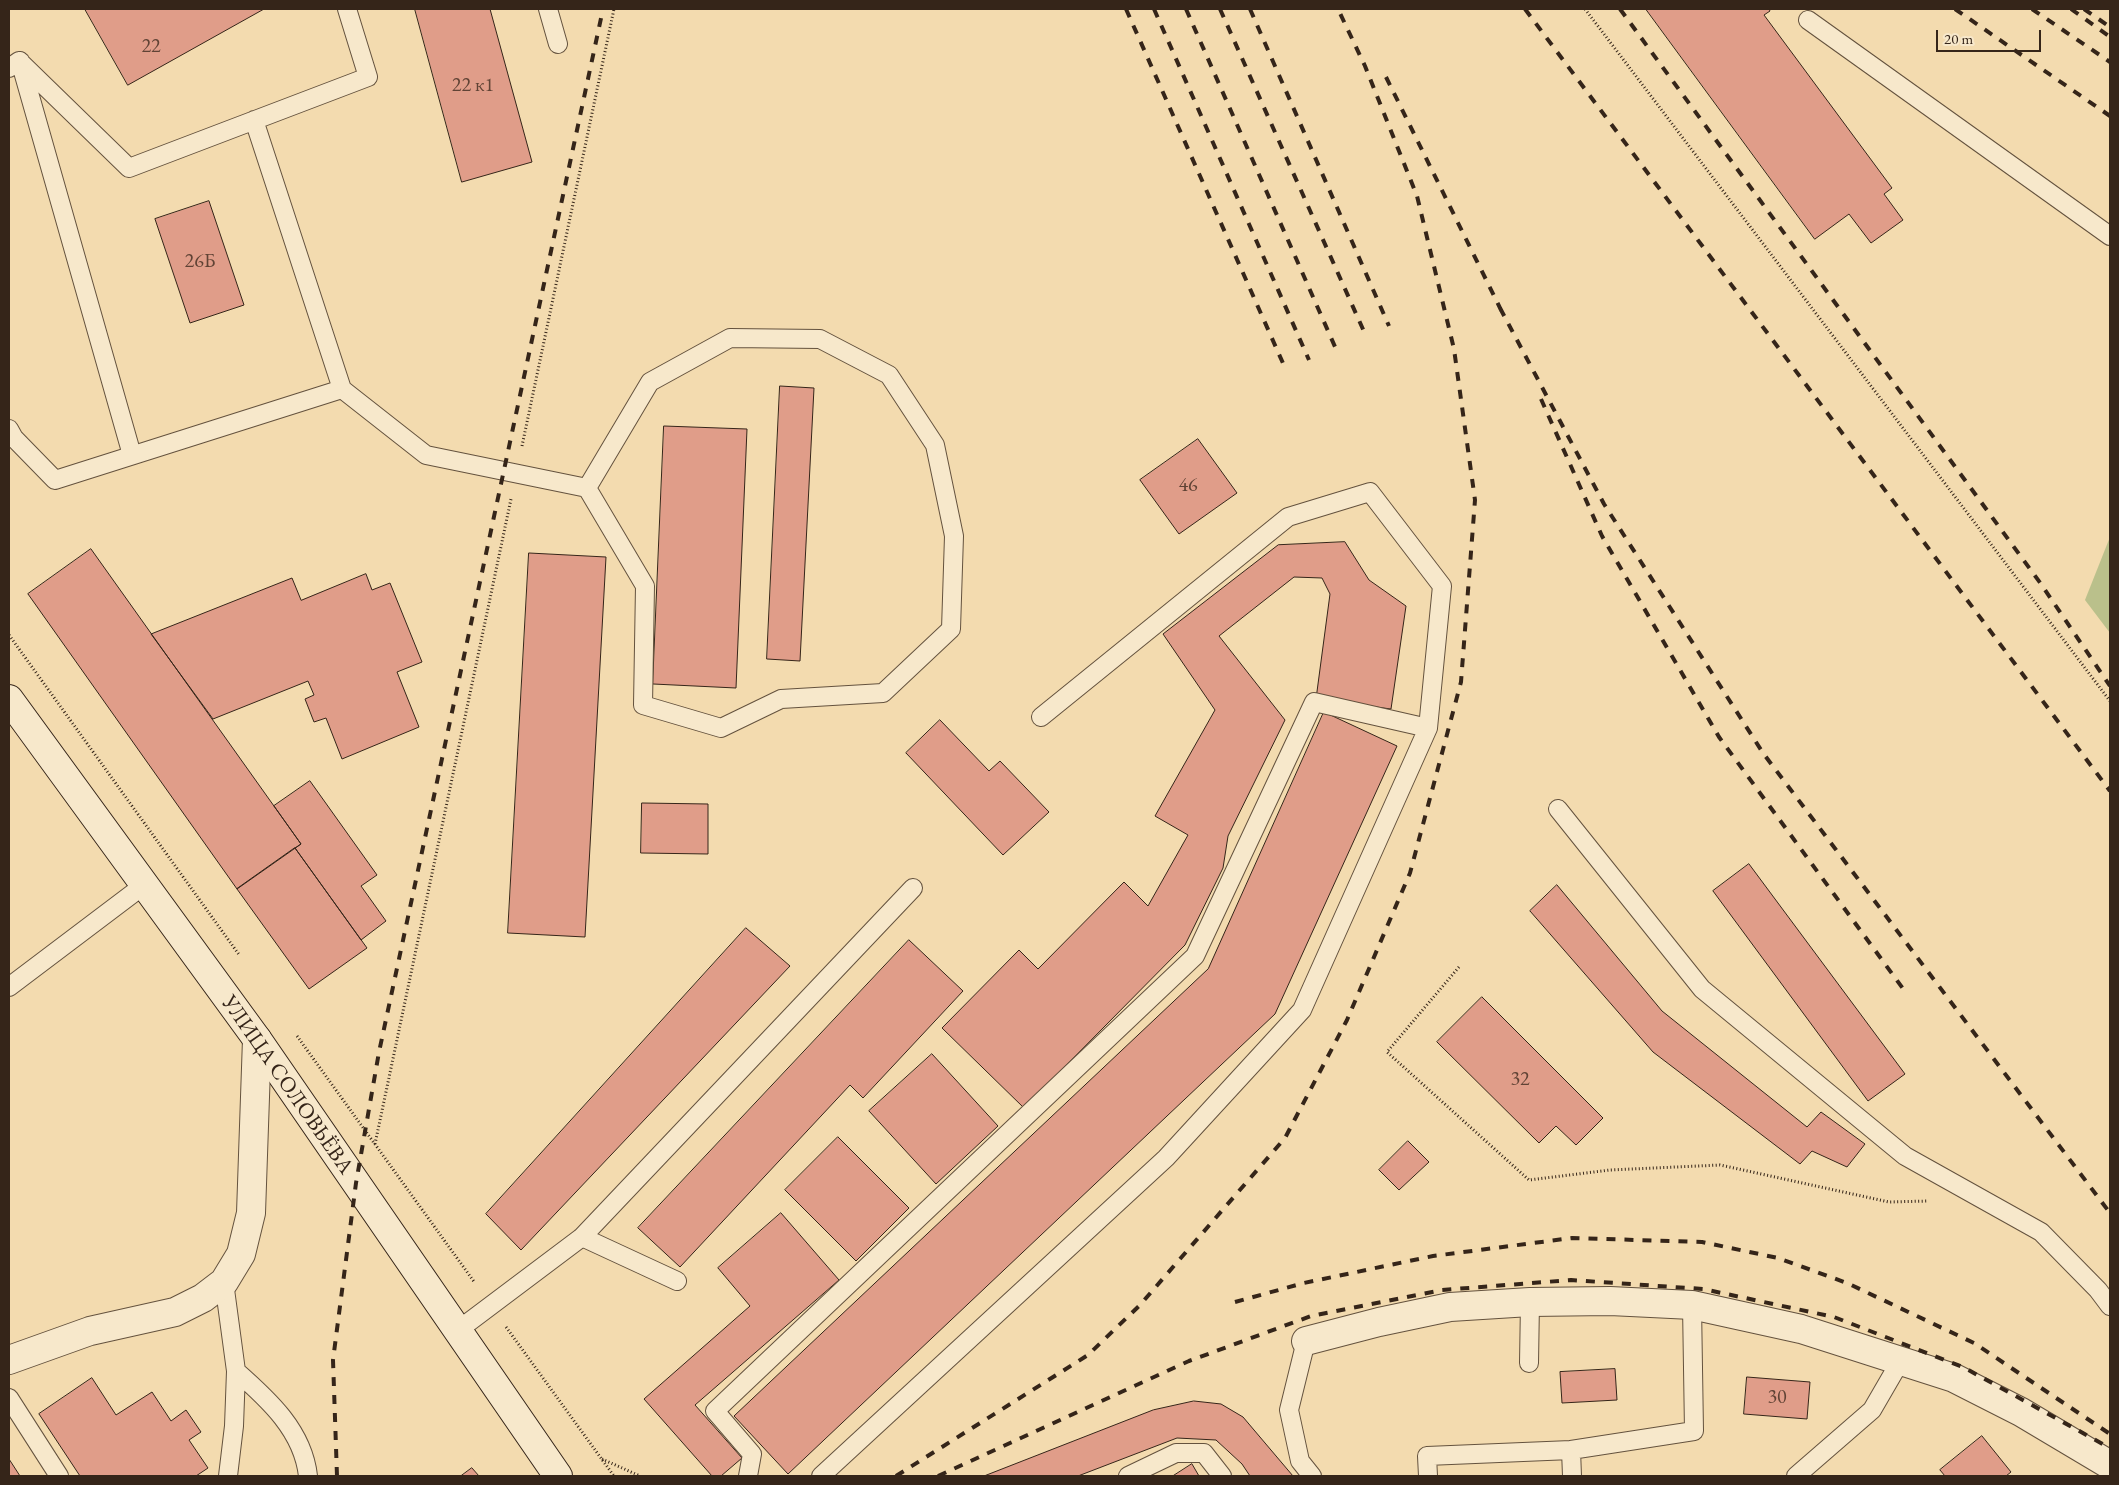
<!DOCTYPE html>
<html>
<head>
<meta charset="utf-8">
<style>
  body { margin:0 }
  #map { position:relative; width:2119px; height:1485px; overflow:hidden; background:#f3dbaf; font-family:"EB Garamond",serif }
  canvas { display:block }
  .frame { position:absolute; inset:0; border:10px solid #352519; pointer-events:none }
  .scale { position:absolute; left:1936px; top:30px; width:105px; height:22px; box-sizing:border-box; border:2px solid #352519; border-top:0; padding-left:6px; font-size:15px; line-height:18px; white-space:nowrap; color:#352519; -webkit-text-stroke:4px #f7e8cb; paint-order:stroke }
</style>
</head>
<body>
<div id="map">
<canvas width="2119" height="1485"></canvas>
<div class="frame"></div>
<div class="scale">20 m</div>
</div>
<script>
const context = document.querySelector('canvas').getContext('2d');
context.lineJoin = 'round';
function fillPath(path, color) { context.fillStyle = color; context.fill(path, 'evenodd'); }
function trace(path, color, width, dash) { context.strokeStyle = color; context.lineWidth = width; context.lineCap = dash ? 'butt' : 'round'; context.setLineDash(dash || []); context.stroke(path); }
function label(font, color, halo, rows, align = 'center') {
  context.font = font + ' "EB Garamond",serif'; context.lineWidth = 4.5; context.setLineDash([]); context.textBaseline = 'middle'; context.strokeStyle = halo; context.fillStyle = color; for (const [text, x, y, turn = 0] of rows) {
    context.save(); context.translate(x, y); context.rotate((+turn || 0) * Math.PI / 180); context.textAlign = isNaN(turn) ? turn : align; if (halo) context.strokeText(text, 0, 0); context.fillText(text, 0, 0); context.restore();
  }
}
fillPath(new Path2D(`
  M2110,537V633L2085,600Z`), '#bac08b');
const building = new Path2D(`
  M85,9H264L128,85Z
  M415,9H490L532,162L462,182Z
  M1646,9H1769L1770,11L1764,15L1892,188L1884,194L1903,220L1871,243L1849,214L1815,239Z
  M209,201L244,305L190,323L155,219Z
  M780,386L814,388L800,661L767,659Z
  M664,426L747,429L736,688L653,684Z
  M1198,439L1237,493L1179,534L1140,480Z
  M1345,542L1369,580L1406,606L1391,709L1316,699L1330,594L1322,578L1294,577L1219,636L1285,720L1228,836L1223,868L1185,945L1024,1108L942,1028L1019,950L1038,969L1124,882L1148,906L1188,835L1155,816L1215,710L1163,634L1278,545Z
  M91,549L301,844L237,889L28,594Z
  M529,553L606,557L585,937L508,933Z
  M366,574L372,590L390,583L422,662L397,672L419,727L342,759L326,718L314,722L305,699L314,695L308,681L213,719L151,634L292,578L301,600Z
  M1324,712L1397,746L1275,1014L788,1474L734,1416L1208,969Z
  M940,720L989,771L1000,761L1049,812L1003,855L906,753Z
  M310,781L377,875L361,886L386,921L361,940L295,848L301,844L274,806Z
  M642,803L708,804V854L641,853Z
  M295,848L367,948L309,989L237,889Z
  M1749,864L1905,1074L1868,1101L1713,891Z
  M1557,885L1662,1011L1807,1127L1821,1112L1865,1144L1847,1167L1812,1151L1800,1164L1653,1052L1530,911Z
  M746,928L790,966L521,1250L486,1214Z
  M909,940L963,991L863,1098L850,1085L680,1267L638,1228Z
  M1482,997L1603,1118L1576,1145L1556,1126L1539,1143L1437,1042Z
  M932,1054L998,1126L936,1184L869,1111Z
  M838,1137L909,1208L856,1261L785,1190Z
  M1408,1141L1429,1162L1399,1190L1379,1170Z
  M781,1213L839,1280L695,1405L742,1458L721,1476H712L644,1399L750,1306L718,1268Z
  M1615,1369L1617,1400L1562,1403L1560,1372Z
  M1747,1377L1810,1382L1807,1419L1744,1414Z
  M92,1378L116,1415L152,1392L171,1421L186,1410L201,1432L189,1440L208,1468L196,1476H80L39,1414Z
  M1194,1401L1221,1404L1243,1417L1293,1476H1250L1242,1464L1216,1440L1177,1438L1078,1476H984L1153,1410Z
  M1982,1436L2011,1472L2006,1476H1945L1940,1470Z
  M9,1459L20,1476H9Z
  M1192,1464L1199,1476H1173Z
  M472,1468L479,1476H461Z`);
fillPath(building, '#e09d89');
trace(building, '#352519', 1);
const lane = new Path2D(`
  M548,9L558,44
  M1808,20L2110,236
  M20,61L132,455
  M9,68L19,61L129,168L368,77L347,9
  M254,120L342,389L426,455L587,488L650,382L730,338L820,339L889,375L935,445L954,536L951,629L883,693L781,699L721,728L643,705L645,586L587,488
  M9,429L14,438L55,480L342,389
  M1558,809L1702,989L1905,1156L2041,1232L2098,1290L2110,1306
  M9,987L144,885
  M582,1237L677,1281
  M224,1282L236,1371L234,1426L228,1476
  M457,1331L582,1237L913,888
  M1306,1341L1289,1410L1300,1461L1312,1476
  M1529,1363L1530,1302
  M236,1371C269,1400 303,1431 308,1476
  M9,1398L59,1476
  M1571,1450L1694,1431L1692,1305
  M748,1476L752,1454L715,1411L1195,956L1314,702L1428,728
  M821,1476L1166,1158L1302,1010L1428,728L1442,586L1370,492L1288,517L1041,717
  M1128,1476L1176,1453H1204L1222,1476
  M1428,1476L1427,1456L1571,1450L1572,1476
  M1796,1476L1872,1410L1901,1360`);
const street = new Path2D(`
  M1306,1341L1379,1322L1450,1307L1530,1302L1610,1301L1692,1305L1801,1329L1954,1378L2021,1412L2110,1465
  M9,1360L90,1331L175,1312L203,1298L224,1282L241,1254L251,1213L257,1039`);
const secondary = new Path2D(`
  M9,699L257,1039L558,1476`);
trace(lane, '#64523e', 20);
trace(street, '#64523e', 30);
trace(secondary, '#352519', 30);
trace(new Path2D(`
  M1585,9L2110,701
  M522,446L614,9
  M9,635L240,956
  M1459,967L1387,1052L1529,1180L1610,1170L1720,1165L1889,1202L1928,1201
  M297,1036L475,1283
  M375,1144L511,499
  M506,1327L614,1476
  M602,1459L640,1476`), '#352519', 3, [1, 2.5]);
trace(lane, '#f7e8cb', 18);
trace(street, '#f7e8cb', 28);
trace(secondary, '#f7e8cb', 28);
trace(new Path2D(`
  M1126,9L1286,370
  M1154,9L1309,360
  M1186,9L1336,349
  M1220,9L1366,336
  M1250,9L1389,326
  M1525,9L2110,791
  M1620,9L2041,584L2110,686
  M1955,9L2110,116
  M2032,9L2110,62
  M2071,9L2110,37
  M2084,9L2110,27
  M1386,77L1502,312
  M1500,308L1604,504L1763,753L2110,1213
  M1541,399L1602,536L1719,737L1904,990
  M1235,1302L1304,1283L1433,1256L1572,1238L1702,1242L1778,1258L1847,1283L1974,1343L2110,1434
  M337,1476L333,1360L356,1183L379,1052L603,9
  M896,1476L1088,1355L1140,1305L1285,1138L1347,1020L1410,873L1461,682L1475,500L1454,349L1417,196L1365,66L1338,9
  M938,1476L1189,1361L1311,1316L1442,1290L1571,1280L1703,1289L1834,1317L1963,1367L2110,1448`), '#352519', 4, [9, 9]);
label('20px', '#604335', null, [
  ["22",151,47],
  ["22 к1",473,86],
  ["26Б",200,262],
  ["46",1188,486],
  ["32",1520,1080],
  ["30",1777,1398]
]);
label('22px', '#352519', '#f7e8cb', [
  ["УЛИЦА СОЛОВЬЁВА",287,1085,55]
]);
</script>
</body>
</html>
